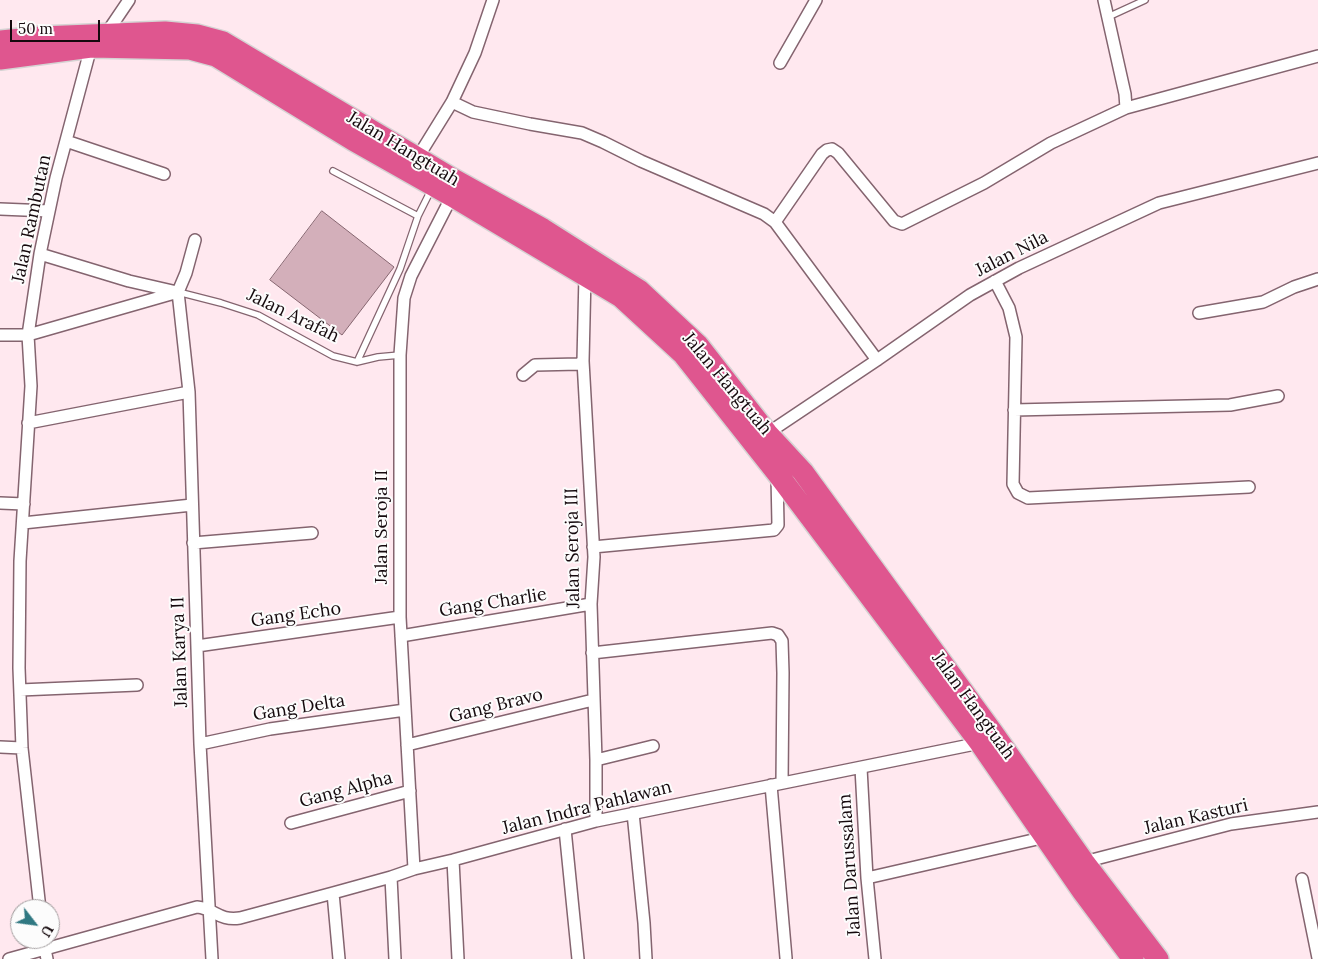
<!DOCTYPE html>
<html>
<head>
<meta charset="utf-8">
<style>
  body { margin:0 }
  #map { position:relative; width:1318px; height:959px; overflow:hidden; background:#ffe8ef; font-family:Lora,serif }
  canvas { display:block }
  .north { position:absolute; left:10px; top:899px; width:50px; height:50px; box-sizing:border-box; background:#fcfcfc; border:1px solid #a09b9c; border-radius:50%; rotate:120deg; font-size:14px; font-weight:700; line-height:20px; text-align:center; color:#15090d }
  .north::after { content:''; display:block; margin:auto; width:18px; height:22px; background:#307882; clip-path:polygon(50% 0,100% 100%,50% 72%,0 100%) }
  .scale { position:absolute; left:10px; top:20px; width:90px; height:22px; box-sizing:border-box; border:2px solid #15090d; border-top:0; padding-left:6px; font-size:15px; line-height:18px; white-space:nowrap; color:#15090d; -webkit-text-stroke:4px #fcfcfc; paint-order:stroke }
</style>
</head>
<body>
<div id="map">
<canvas width="1318" height="959"></canvas>
<div class="north">U</div>
<div class="scale">50 m</div>
</div>
<script>
const context = document.querySelector('canvas').getContext('2d');
context.lineJoin = 'round';
function fillPath(path, color) { context.fillStyle = color; context.fill(path, 'evenodd'); }
function trace(path, color, width, dash) { context.strokeStyle = color; context.lineWidth = width; context.lineCap = dash ? 'butt' : 'round'; context.setLineDash(dash || []); context.stroke(path); }
function label(font, color, halo, rows, align = 'center') {
  context.font = font + ' Lora,serif'; context.lineWidth = 4; context.setLineDash([]); context.textBaseline = 'middle'; context.strokeStyle = halo; context.fillStyle = color; for (const [text, x, y, turn = 0] of rows) {
    context.save(); context.translate(x, y); context.rotate((+turn || 0) * Math.PI / 180); context.textAlign = isNaN(turn) ? turn : align; if (halo) context.strokeText(text, 0, 0); context.fillText(text, 0, 0); context.restore();
  }
}
const building = new Path2D(`
  M322,211L394,267L342,335L270,280Z`);
fillPath(building, '#d3afba');
trace(building, '#866670', 1);
const lane = new Path2D(`
  M1108,17L1145,0
  M333,171L418,216
  M178,292L221,303L258,315L333,356L357,362L378,357L400,355
  M357,362L400,269L418,216L431,190`);
const street = new Path2D(`
  M106,34L129,0
  M780,63L816,0
  M452,102L473,112L530,124L582,133L603,142L641,161L764,214L775,222L877,360
  M1126,108L1318,56
  M66,141L164,174
  M418,157L452,102L475,53L493,0
  M0,209L49,211
  M775,222L822,154L827,150L832,149L838,153L894,221L902,224L984,183L1051,143L1126,108L1125,94L1104,0
  M195,240L186,273L178,292L189,392L200,744L212,959
  M40,254L129,281L177,292
  M585,275L583,361L594,557L591,604L596,760V821
  M995,281L1009,308L1016,337L1013,484L1018,493L1028,498L1249,487
  M1199,313L1263,302L1294,287L1318,279
  M0,335H28L178,292
  M523,375L535,365L579,364L583,361
  M1014,410L1230,405L1278,396
  M28,423L189,392
  M765,435L877,360L970,295L1019,268L1159,203L1318,163
  M0,503L24,504
  M23,523L192,505
  M193,543L312,533
  M593,547L774,530L778,525L777,476
  M401,636L591,604
  M197,646L400,617
  M592,653L772,633L778,635L782,641L783,673L782,783
  M20,690L137,685
  M200,744L270,729L405,710
  M407,745L593,700
  M0,747L22,748
  M596,760L653,746
  M861,768L867,878L875,959
  M771,785L786,958
  M633,813L644,923L646,959
  M291,823L410,791
  M565,829L578,959
  M453,860L458,959
  M1084,862L1231,824L1318,812
  M414,869L400,617V355L404,298L411,276L452,196
  M391,877L395,959
  M867,878L1046,837
  M1302,879L1318,958
  M333,893L339,959
  M40,909L22,748L19,668L20,561L31,386L28,335L40,254L56,178L91,47
  M43,939L47,959
  M9,959L197,907C216,909 218,921 240,918L333,893L391,877L414,869L453,860L596,821L980,743L983,741`);
const highway = new Path2D(`
  M0,41L41,37L165,32L197,35L223,42L453,179L543,229L639,290L698,345L767,433L803,472L993,733L1084,862L1158,959
  M0,59L91,47L190,49L216,56L353,140L452,196L621,297L683,354L777,473L980,743L1083,892L1133,959`);
trace(lane, '#84646f', 8);
trace(street, '#84646f', 14);
trace(highway, '#d5d3d3', 24);
trace(lane, '#fff', 5.5);
trace(street, '#fff', 11);
trace(highway, '#df568f', 21);
label('18px', '#15090d', '#fcfcfc', [
  ["Jalan Hangtuah",403,149,31],
  ["Jalan Rambutan",32,219,-78],
  ["Jalan Nila",1012,254,-27],
  ["Jalan Arafah",293,316,26],
  ["Jalan Hangtuah",727,384,50],
  ["Jalan Seroja II",382,527,-90],
  ["Jalan Seroja III",573,548,-91],
  ["Gang Charlie",493,603,-9],
  ["Gang Echo",296,615,-8],
  ["Jalan Karya II",180,652,-92],
  ["Gang Bravo",496,706,-14],
  ["Jalan Hangtuah",973,706,54],
  ["Gang Delta",299,708,-9],
  ["Gang Alpha",346,790,-15],
  ["Jalan Indra Pahlawan",587,808,-14],
  ["Jalan Kasturi",1196,817,-13],
  ["Jalan Darussalam",850,865,-94]
]);
</script>
</body>
</html>
